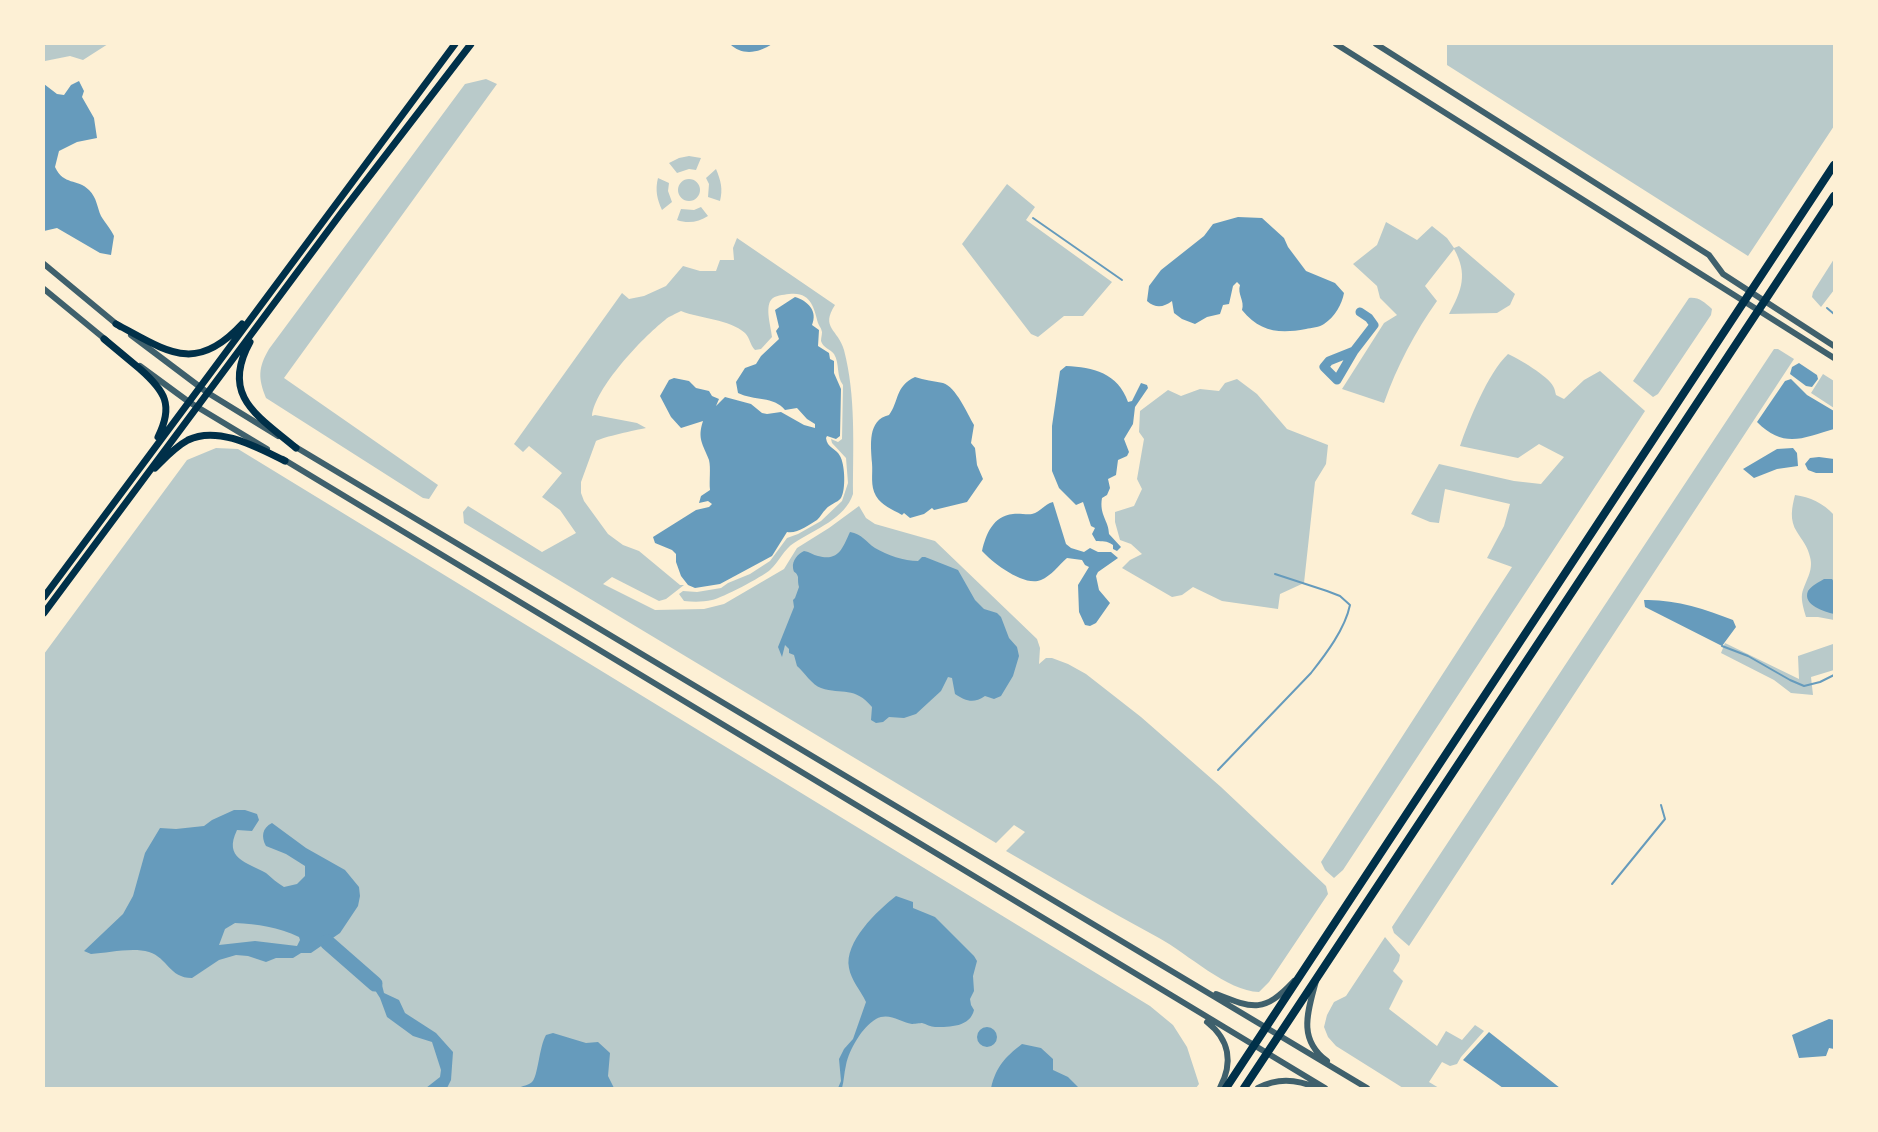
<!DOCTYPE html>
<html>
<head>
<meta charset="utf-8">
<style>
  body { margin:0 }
  #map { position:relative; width:1878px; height:1132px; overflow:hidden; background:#fdf0d5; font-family:"Space Grotesk",sans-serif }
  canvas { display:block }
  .frame { position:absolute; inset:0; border:45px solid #fdf0d5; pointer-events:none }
</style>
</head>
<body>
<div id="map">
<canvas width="1878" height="1132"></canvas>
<div class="frame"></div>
</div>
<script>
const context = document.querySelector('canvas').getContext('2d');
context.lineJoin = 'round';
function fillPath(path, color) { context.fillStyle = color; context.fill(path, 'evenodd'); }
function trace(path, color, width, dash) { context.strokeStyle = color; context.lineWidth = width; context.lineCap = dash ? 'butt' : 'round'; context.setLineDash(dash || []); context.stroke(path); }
fillPath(new Path2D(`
  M44,44H108L83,60L70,56L45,61Z
  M1447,44H1834V126L1748,256L1447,65Z
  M486,79L497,84L284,378L438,485L429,499L423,498L266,398C258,378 258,368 269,349L465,84Z
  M689,156L701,158L696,170L689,169L677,173L669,163L679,158Z
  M716,169C721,181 723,189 720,201L708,197L709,184L706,178Z
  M658,178L669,183L668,191L672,202L662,210C657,199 655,190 658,178Z
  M678 190a11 11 0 1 1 22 0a11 11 0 1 1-22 0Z
  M1007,184L1035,207L1026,220L1112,282L1083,316H1064L1038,337L1031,334L962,244Z
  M701,207L708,216C699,222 688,224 677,220L681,209L694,210Z
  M1386,222L1417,240L1432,226L1447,238L1454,248L1459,246L1515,294L1510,305L1497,313L1449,314C1462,290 1468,274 1454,249L1425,286L1437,301C1415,332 1397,366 1384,403L1342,389L1384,323L1397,315L1380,298L1377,286L1353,264L1377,245Z
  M737,238L835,305C820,328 838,329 844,350C856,396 853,446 853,494C845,519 815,529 794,543C784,549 779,562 770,570C762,577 722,598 712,600C703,602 694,602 684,601L679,594L683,591L697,592L721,588L728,583L750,574L770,561L787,538L798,534L821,521L842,501L848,483L846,458L832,443L831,439L838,442L842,439L843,385C836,376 840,364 834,354C830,349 823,348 821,341C821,338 822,335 822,332C821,327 820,328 818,323C814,308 811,291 789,294C783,295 775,295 771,300C765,308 771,327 772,337L761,349L755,350C750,345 750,338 745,333C729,319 701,319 681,311C676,314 669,316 665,320C642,338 595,388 592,416L595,415L637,423L646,428C636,430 603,437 596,441L581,482V493L584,501L608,534L623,545L639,551L680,585H684L666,599L659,601L612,577L603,584L655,610L704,609L724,604L784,569L797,548L829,528L859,506L866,518L875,524L935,541L1037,639L1040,648L1039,664L1046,658H1052L1068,664L1086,674L1141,717L1221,787L1326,886L1328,894L1269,982L1259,992C1227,991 1188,954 1159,938C1107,910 1057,880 1006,851L1025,832L1014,825L996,843L464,523L463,512L468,506L542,552L576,533L560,510L542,497L562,473L529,446L523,452L514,444L622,293L629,299L644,296L666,286L683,266L700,271H716L720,260H734L733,248Z
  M1834,259V290L1821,307L1812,297L1813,292Z
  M1689,298C1699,297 1704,302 1712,309L1711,315L1658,394L1653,397L1633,381Z
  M1774,349H1778L1794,359L1409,946L1394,933L1392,927Z
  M1508,354C1518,358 1549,377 1553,386C1555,389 1555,392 1556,395L1564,399L1584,380L1600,371L1645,411L1343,870L1334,878L1325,870L1321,862L1512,567L1487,558L1504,526L1510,504L1445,489L1439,523L1430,522L1411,514L1439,464L1514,481L1541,484L1564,457L1539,444L1518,458L1460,446C1469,420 1488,373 1508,354Z
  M1823,374L1834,381V408L1811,393Z
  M1237,379L1257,394L1287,429L1328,445L1326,464L1315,482L1304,583L1280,594L1278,609L1222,601L1193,587L1182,595L1172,597L1122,568L1130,560L1142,554L1131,544L1120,540L1115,522V512L1134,506L1142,489L1137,479L1144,439L1139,432L1140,411L1168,390L1181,396L1200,389L1219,391L1225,383Z
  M216,448L238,449L1150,1006L1173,1025L1187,1047L1199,1084L1196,1088H44V654L187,460Z
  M1795,495C1810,497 1823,503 1834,515V620L1818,617H1806C1804,610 1801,601 1802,594C1805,581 1814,571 1810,557C1808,547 1802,540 1797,532C1789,520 1792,507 1795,495Z
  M1725,643L1799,679L1798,656L1833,644L1834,670L1811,677L1813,695L1791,693L1774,680L1721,653Z
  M1385,937L1400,955L1399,961L1393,971L1403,981L1389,1009L1437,1046L1446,1031L1462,1040L1475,1025L1484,1031L1461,1057L1457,1064L1450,1066L1442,1062L1429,1082L1439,1088H1403L1336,1046L1328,1037L1324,1027L1327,1015L1334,1002L1346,996Z`), '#b9caca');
fillPath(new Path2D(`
  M730,44H772C759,53 742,56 730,44Z
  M79,81L84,91L82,97L94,118L97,138L77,142L59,151L55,167C64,186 77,178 89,190C97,198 97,207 101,216C105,223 111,229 114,236L111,255L100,253L57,228L44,231V84L57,94L64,95L71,85Z
  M1238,217L1262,218L1284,238L1288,247L1306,271L1335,283L1344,293C1342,304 1335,317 1324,324C1320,327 1311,328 1306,329C1279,334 1260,332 1242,310C1245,301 1237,294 1240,285L1237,282L1233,286L1229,304L1223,305L1220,314L1207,317L1195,324L1182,319L1174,313L1172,301C1164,307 1156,309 1147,301L1149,286L1161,270L1204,236L1213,224Z
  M795,297C808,301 818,311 812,325L819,330L818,346L829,353L830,359L834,361V373L841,389L840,436L836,439L827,436L826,438C827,448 836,448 840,456C845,464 846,490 841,498C837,503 830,504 826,509C822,513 821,516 817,520C809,525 797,534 787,532L772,556L720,584L695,588L688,585L681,576L676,562V554L672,550L655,543L653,537L696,510L709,507L712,504L708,501L699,503L701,496L710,490C709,481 711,468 709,460C703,444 697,439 703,421L681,428L671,417L660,396L669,380L674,378L689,381L696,388L709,391L712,396L719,399L716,406L725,397L751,404L762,413L767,414L781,412L804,425L815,428V424L807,419L797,408L785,410C774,396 754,401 738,393L736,382L745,368L756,364L761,356L779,339L776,331L779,327L775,310Z
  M1799,363L1817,375L1818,379L1812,387L1806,386L1790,374L1792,367Z
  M1066,366C1093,367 1118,373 1128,402L1132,401L1141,383L1147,385L1148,388L1135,407L1133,424L1124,439L1129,452L1127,456L1118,460L1116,475L1108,479L1110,488L1107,495L1102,498C1099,515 1109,521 1109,534L1121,547L1117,551L1113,549V545C1106,540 1103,542 1096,541L1092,534L1095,528L1091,526L1083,502L1076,505L1059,488L1052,471V426L1060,371Z
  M915,377C924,380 934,381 943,383C956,387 967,413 974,425L971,443L975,448L977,465L983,479L967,502L934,510L932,508L924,514L910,518L904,513L902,515C892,509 882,506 876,496C870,485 873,475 872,463C871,446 867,420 889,415C899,402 895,386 915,377Z
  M1791,379L1807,395L1834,411V429C1803,438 1784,449 1757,422L1785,381Z
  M1793,448L1797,453L1798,466L1777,469L1754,478L1743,469L1777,449Z
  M1819,457L1834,459V473H1816L1808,470L1805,464L1810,458Z
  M1053,502L1066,544L1071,548L1084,552L1090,548L1098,552H1111L1118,558L1098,572L1096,576L1099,590L1110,603L1096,623L1090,626L1085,625L1079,612L1078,585L1089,567L1085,565L1082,560L1067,558C1059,565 1051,576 1041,580C1024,587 993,563 982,551C986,534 993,516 1013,514C1019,513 1027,515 1032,514C1041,512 1044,504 1053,502Z
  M850,532C862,534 866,542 875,548C887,555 904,561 918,561L922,557H925L958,570L975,600L984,609L997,613L1001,617L1009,638L1017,647L1019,656L1013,676L1001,696L994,699L985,696C973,704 966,701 955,694L952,678L948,677L941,691L916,714L904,718L889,717L883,722L876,723L871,720L872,707C855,686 842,695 821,688C812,685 804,672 797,666L794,655L789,653V649L785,645L782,657L778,647L794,607L793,600L795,598L799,587C798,584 798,581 798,577C796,570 794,575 793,568C792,560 798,554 804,551C810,552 813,555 818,556C839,562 843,547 850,532Z
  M1824,579H1832L1834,582V614C1825,612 1802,605 1808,591C1811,586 1819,582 1824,579Z
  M1644,600C1674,599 1705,609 1733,620L1736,627L1722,646L1645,607Z
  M234,810H245L257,814L259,820L252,831L237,830C223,859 247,862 266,873C272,878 277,883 284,887L297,884L305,876V866L286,854L266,846C261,837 262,828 272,823L306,848L345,870L359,887L360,896L358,906L340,933L311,953H301L293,958H276L266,962L248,956L236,955L219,960L192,978C169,978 168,958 149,952C132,947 108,953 91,954L84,951L123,914L133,896L145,853L160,828L176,829L204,826L212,820ZM235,923C258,924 278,927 299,937L300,940L297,946L255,941L219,945L225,929Z
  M896,896L913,902V908L935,917L974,956L977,961L973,976L974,991L970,999L971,1005L974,1010C970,1027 950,1027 935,1027C931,1027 926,1024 922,1023C921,1023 913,1024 912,1024C900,1022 889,1012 876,1019C862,1027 849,1050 846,1065C844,1073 844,1081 842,1088H838L841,1081L839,1059L844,1049L853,1039L866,1002C861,991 851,980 849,968C844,942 877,911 896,896Z
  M377,981L382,985L384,993L399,1000L405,1013L436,1033L453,1052L451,1080L447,1088H426L440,1077L441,1070L432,1042L413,1036L387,1017L380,998L373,987Z
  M1829,1019L1834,1020V1049L1829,1048L1826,1056L1799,1058L1792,1035Z
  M977 1037a10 10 0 1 1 20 0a10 10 0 1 1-20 0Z
  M1489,1032L1560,1088H1503L1463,1060Z
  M553,1033L586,1043L598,1042L610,1053L608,1076L614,1088H518C522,1086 529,1085 532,1082C538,1077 539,1047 546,1035Z
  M1022,1044L1041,1048L1053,1059V1070L1068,1077L1079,1088H991C996,1067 1005,1057 1022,1044Z`), '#669bbc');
trace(new Path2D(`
  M1033,218L1122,280
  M1827,308L1834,314
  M1722,646L1748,656L1790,680L1804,686L1820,682L1834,675
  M1218,770L1311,673C1326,654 1345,629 1350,605L1340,596L1327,591L1275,574
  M1612,884L1665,819L1661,805`), '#669bbc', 2);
trace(new Path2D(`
  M1354,351L1329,361L1324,367L1337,380L1354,351L1374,325L1369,318L1360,312`), '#669bbc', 9);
trace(new Path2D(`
  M327,942L375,984`), '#669bbc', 15);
trace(new Path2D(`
  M1336,44L1834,358
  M1376,44L1709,255L1723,274L1834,346
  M44,264L120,327
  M44,289L106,340
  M131,335L208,393L278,436
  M140,366L189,402L267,449
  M294,446L1367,1088
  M283,459L1325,1088
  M1316,981C1308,1011 1297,1039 1327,1061
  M1216,994C1254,1009 1264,1013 1294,981
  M1207,1022C1230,1040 1233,1063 1220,1088
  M1258,1088C1278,1077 1297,1079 1317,1088`), '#3f606c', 6);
trace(new Path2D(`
  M116,324C167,351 195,375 242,324
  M104,339C116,349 128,359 140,369C165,391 174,405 158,437
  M250,342C220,396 258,416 296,448
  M155,468C165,458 175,447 188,440C218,425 258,448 285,461
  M44,597L455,44
  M44,613L342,212L471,44`), '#003049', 7);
trace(new Path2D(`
  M1226,1088L1834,165
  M1244,1088L1834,196`), '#003049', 8);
</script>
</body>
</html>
